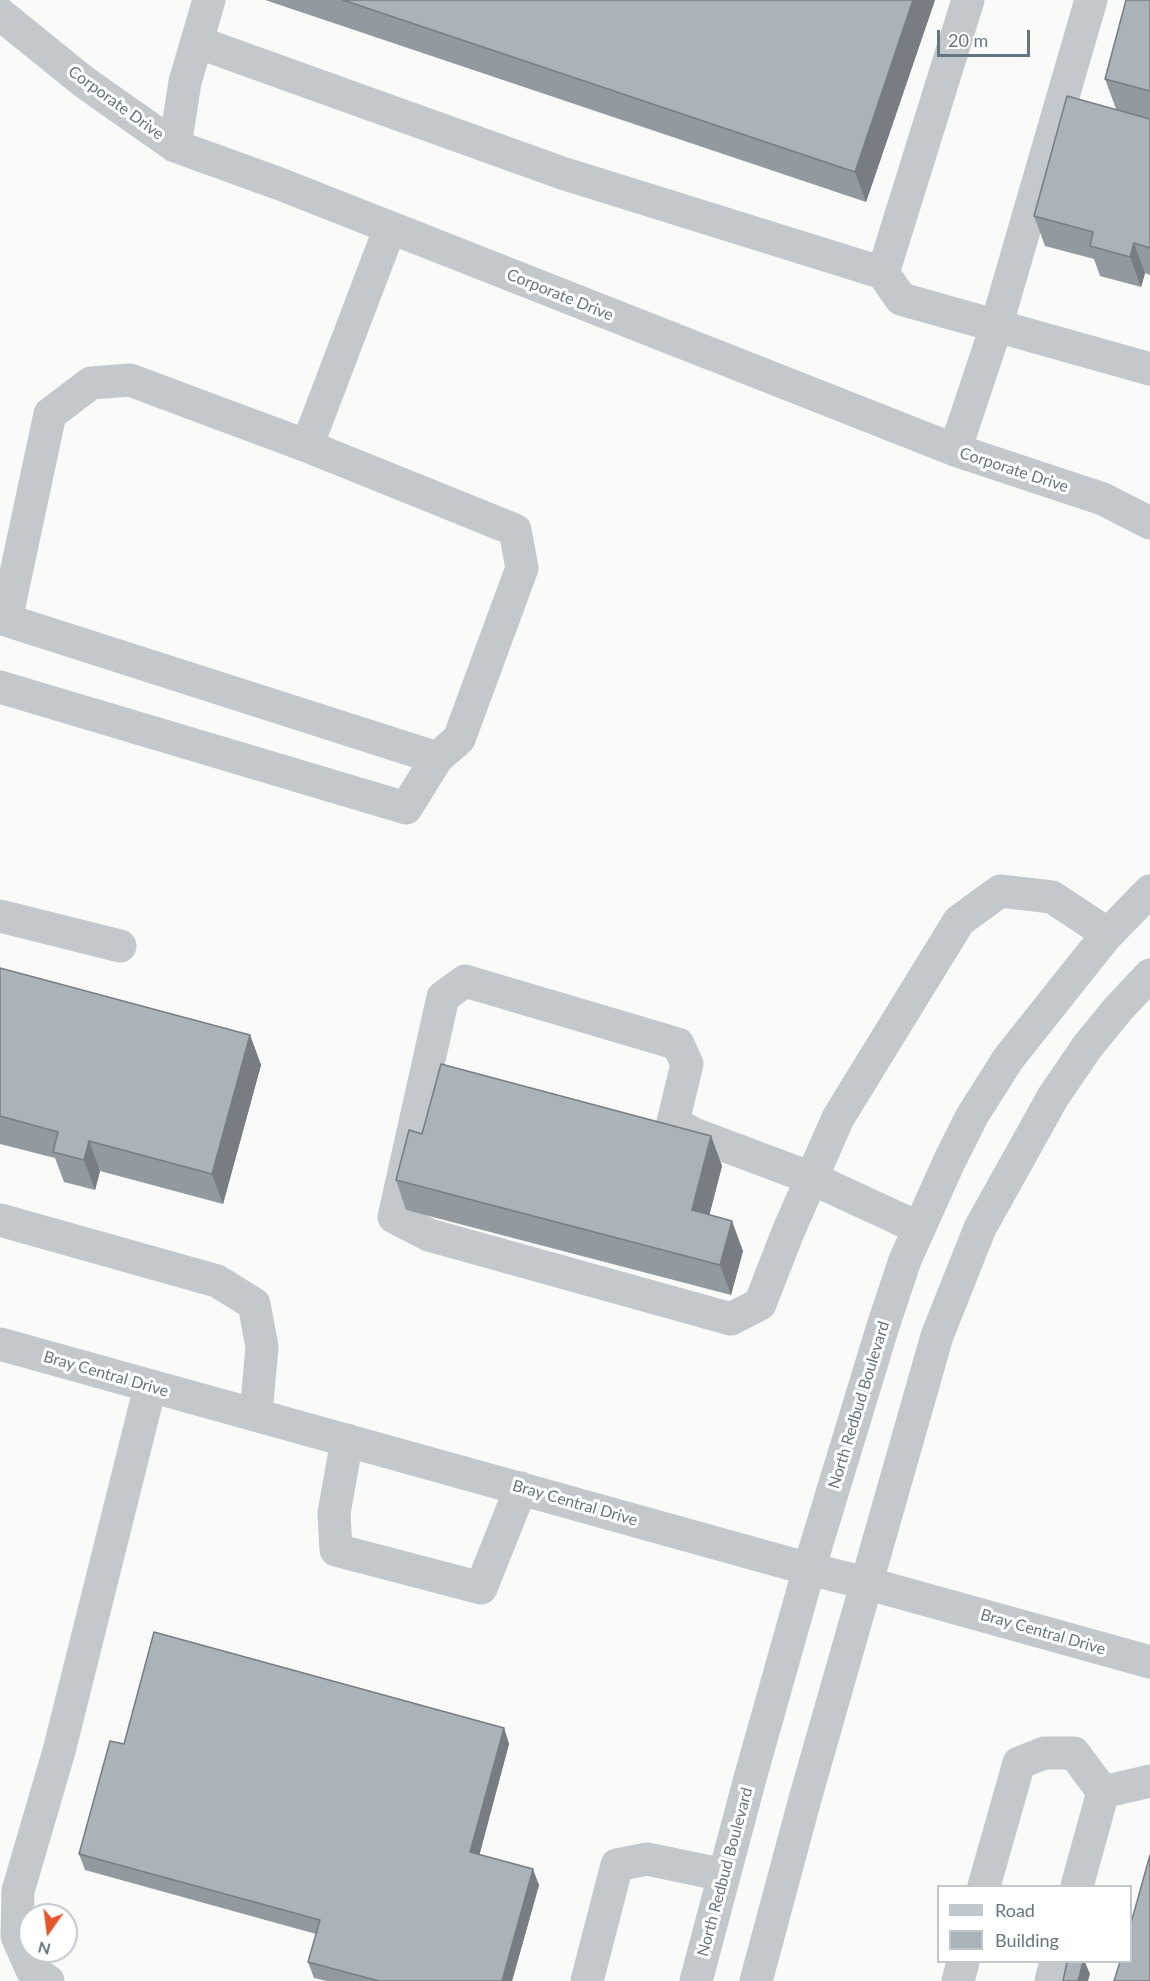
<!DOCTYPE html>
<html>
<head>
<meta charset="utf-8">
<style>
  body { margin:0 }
  #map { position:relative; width:1150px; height:1981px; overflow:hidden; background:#fafaf8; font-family:Lato,sans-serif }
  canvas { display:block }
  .legend { position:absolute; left:937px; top:1885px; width:195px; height:78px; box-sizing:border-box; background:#fff; border:2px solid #c1c8cd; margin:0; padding:8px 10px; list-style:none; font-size:18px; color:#657683 }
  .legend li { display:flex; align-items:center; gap:12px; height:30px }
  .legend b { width:30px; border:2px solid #c1c8cd }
  .north { position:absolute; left:18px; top:1903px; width:60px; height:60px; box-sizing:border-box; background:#fff; border:2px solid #c1c8cd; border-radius:50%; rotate:194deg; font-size:16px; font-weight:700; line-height:24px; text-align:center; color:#657683 }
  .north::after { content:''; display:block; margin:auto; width:21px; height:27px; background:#e4572e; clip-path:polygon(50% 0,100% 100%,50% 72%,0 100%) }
  .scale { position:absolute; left:937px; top:30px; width:93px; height:27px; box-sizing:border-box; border:3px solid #657683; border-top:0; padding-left:8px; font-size:18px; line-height:21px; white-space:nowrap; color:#657683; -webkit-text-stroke:4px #fff; paint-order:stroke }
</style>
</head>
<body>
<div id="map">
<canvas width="1150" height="1981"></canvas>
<ul class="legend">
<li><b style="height:8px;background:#c3c8cc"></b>Road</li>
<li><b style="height:16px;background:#aab3b9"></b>Building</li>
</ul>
<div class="north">N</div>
<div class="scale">20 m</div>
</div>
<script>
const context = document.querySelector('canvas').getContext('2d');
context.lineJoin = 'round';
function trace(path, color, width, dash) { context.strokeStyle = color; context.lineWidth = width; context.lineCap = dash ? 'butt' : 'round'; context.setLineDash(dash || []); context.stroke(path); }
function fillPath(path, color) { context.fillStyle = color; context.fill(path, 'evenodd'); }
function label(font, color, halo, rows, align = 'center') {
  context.font = font + ' Lato,sans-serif'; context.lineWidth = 6; context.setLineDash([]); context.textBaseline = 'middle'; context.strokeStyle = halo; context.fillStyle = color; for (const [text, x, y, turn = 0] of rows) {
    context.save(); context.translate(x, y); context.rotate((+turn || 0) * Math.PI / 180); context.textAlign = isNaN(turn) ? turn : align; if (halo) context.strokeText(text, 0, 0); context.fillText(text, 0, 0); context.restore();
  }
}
trace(new Path2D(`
  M968,0L883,273L901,299L1150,369
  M0,14L84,82L175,146L280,184L955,450L1103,499L1150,523
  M197,42L562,173L883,273
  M175,146L185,82L209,0
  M307,446L130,380L91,383L50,414L6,620L437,758L459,739L522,568L515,530L307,446L390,228
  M955,450L996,327L1091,0
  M0,687L406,808L437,758
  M0,916L120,946
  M0,1220L217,1281L254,1304L262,1347L256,1414
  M919,1228L811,1178L694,1134L673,1122L687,1064L678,1044L465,981L443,997L394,1217L429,1235L731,1319L760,1304L788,1232L838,1118L959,921L1000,891L1052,897L1108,934
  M0,1344L809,1569L866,1583L1150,1662
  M347,1440L334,1513L336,1550L481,1588L521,1488
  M984,1886L1019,1763L1044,1753H1074L1103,1792
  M1077,1886L1103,1792L1150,1781
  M48,1981L32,1970L17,1936L18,1891L59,1751L150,1387
  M587,1981L617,1865L647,1859L724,1875
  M696,1981L749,1782L809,1569L883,1326L905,1260L949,1162L972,1116L1008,1059L1105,937L1150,891
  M756,1981L805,1799L937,1336L980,1228L1053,1097L1087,1047L1118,1009L1150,975
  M958,1981L963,1962
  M1051,1981L1056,1962`), '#c3c8cc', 33);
fillPath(new Path2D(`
  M265,0H935L866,202Z
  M1150,0V275L1145,273L1141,287L1100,276L1094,259L1045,246L1034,216L1116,109L1105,79Z
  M0,968L250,1035L261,1065L223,1204L100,1171L95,1190L64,1182L55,1158L0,1144Z
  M422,1134L711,1136L722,1166L709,1215L743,1251L731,1295L406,1210L396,1180Z
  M504,1728L509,1744L479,1854L539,1885L512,1981H327L314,1978L308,1962L316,1934L85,1870L79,1854L124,1744Z`), '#929a9f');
fillPath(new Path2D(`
  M913,0H935L866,202L855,172Z
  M1134,243L1145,273L1141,287L1130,257Z
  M250,1035L261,1065L223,1204L212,1174Z
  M711,1136L722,1166L703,1240L692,1210Z
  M89,1141L100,1171L95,1190L84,1160Z
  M732,1221L743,1251L731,1295L720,1265Z
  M504,1728L509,1744L476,1868L470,1852Z
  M533,1869L539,1885L512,1981H502Z
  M1083,1962H1085L1090,1974L1088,1981H1078Z`), '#777d82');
const building = new Path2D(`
  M343,0H913L855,172Z
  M1126,0H1150V91L1105,79Z
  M1067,96L1150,119V248L1134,243L1130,257L1090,246L1093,232L1034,216Z
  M0,968L250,1035L212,1174L89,1141L84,1160L53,1152L58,1132L0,1116Z
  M441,1064L711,1136L692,1210L732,1221L720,1265L396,1180L409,1130L422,1134Z
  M154,1632L504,1728L470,1852L533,1869L502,1981H379L308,1962L320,1920L79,1854L110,1741L124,1744Z
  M1150,1855V1981H1114L1120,1962H1131V1923Z
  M1067,1962H1083L1078,1981H1063Z`);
fillPath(building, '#aab3b9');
trace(building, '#777d82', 1.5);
label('16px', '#657683', '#fff', [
  ["Corporate Drive",116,103,36],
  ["Corporate Drive",560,295,22],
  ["Corporate Drive",1014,470,18],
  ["Bray Central Drive",106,1374,16],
  ["North Redbud Boulevard",859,1405,-73],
  ["Bray Central Drive",575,1503,16],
  ["Bray Central Drive",1043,1632,16],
  ["North Redbud Boulevard",725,1872,-75]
]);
</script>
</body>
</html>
